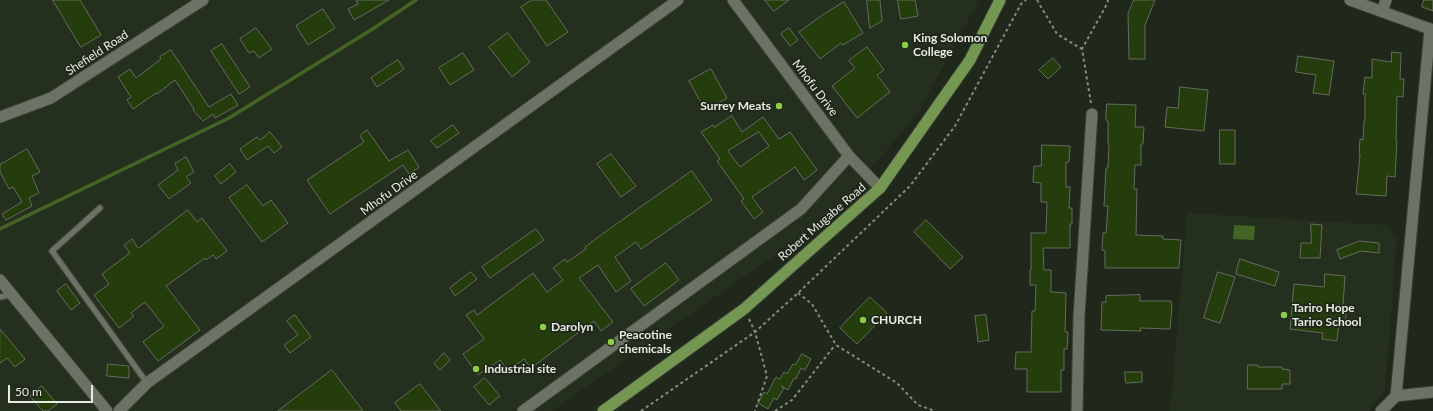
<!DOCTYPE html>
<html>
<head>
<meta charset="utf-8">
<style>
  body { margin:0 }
  #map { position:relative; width:1433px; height:411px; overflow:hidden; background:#20271b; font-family:Lato,sans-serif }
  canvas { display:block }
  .scale { position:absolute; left:8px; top:385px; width:85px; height:18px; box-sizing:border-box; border:2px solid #e7ece4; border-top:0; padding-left:5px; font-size:12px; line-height:14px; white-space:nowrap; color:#e7ece4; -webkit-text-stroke:3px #20271b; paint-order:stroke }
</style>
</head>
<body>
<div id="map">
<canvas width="1433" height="411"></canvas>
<div class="scale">50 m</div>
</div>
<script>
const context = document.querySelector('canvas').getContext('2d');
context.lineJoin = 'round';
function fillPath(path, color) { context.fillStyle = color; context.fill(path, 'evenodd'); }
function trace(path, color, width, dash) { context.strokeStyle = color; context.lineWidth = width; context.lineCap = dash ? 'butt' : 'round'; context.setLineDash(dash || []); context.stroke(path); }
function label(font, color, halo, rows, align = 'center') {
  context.font = font + ' Lato,sans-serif'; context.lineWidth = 3.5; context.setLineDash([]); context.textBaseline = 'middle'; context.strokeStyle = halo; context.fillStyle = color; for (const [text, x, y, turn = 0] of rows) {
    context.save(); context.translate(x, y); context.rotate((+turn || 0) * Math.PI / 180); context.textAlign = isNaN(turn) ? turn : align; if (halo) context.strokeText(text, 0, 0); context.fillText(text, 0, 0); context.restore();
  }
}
fillPath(new Path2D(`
  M0,0H979L917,115L827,219L552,411H0Z
  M1187,213L1387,225L1397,239L1385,390L1369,411H1170Z`), '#252f1d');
fillPath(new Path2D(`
  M1234,225L1255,226L1254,240L1233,239Z`), '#446426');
trace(new Path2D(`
  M0,229L229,118L371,30L416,0`), '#446426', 3.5);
const building = new Path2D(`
  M53,0H80L101,35L81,47Z
  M356,0H389L354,20L348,9L358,4Z
  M532,0H546L568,32L547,46L521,7Z
  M765,0H789L774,11Z
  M867,0H880L882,21L870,28Z
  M898,0H915L918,16L901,19Z
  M1134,0H1155L1145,25V59H1129L1128,14Z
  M1424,0H1433V11L1422,7Z
  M844,2L863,33L843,45L841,43L820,59L799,32L821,16Z
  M323,9L335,28L308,45L296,26Z
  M256,28L272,49L259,58L254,51L249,53L240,39Z
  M789,28L798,40L790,46L781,34Z
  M508,33L530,62L512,77L489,47Z
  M222,44L250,87L239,94L211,51Z
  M867,47L884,70L877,75L890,92L857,118L832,86L855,68L849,61Z
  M171,50L209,107L231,94L238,105L215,118L213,114L203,121L193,110L194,109L175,80L157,94L156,93L133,109L127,100L131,97L118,77L130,69L136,78L161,59L160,57Z
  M1392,52L1401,53L1400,79H1404L1403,97L1397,96L1396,141L1397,142L1395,177L1387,176L1386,196L1356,194L1360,155H1359L1360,139L1363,140L1364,121H1365V94H1363L1365,77L1372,78V59L1391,62Z
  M463,53L474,70L450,85L439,68Z
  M1298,56L1334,61L1329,95L1313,93L1316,75L1296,72Z
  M1053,58L1061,67L1048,79L1039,70Z
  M398,60L404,69L377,87L371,78Z
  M711,69L727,98L705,110L689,81Z
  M1180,87L1208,90L1204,131L1165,127L1167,107L1178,108Z
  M1107,104L1136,105L1135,127H1144L1143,144H1141V165H1135L1134,189H1137L1136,235L1163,236V239L1181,240L1179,268H1105V251L1102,250L1103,233H1106L1108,206H1104L1106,168H1108L1109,144L1108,143V121L1106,120Z
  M732,116L742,132L763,117L779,139L790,132L817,170L804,180L795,167L752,197L763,212L754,219L741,201L744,199L717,161L720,159L701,132L713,125L714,127ZM759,132L769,146L740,167L728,151Z
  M453,125L459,133L437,148L431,141Z
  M367,130L389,161L408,150L419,167L409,174L403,165L330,214L307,180L364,142L360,136Z
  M1220,130H1235V164H1220Z
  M270,132L282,147L274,153L268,146L247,160L240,149L257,137L260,140Z
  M1042,145L1070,146L1069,162H1066V187H1070L1069,208H1072V224H1070V248H1043L1044,270H1051V292L1066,293L1065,332H1068L1067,349H1064V370H1061V392H1027V369H1015L1016,352H1031L1032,311H1035L1036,285H1030V270H1031V233H1046L1047,202H1041V183L1033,182L1034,166H1041Z
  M27,149L40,172L32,176L39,193L29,198L32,206L6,220L2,214L22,202L13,187L9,189L0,172V165Z
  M611,154L636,186L621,197L597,164Z
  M186,157L194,172L186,177L191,183L169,199L158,185L178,170L175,164Z
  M230,164L236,172L221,184L215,176Z
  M692,171L712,200L641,249L636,242L615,257L631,281L616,292L598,265L579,278L613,322L601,331L594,321L531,368L524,359L508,370L500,360L478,375L463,354L484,339L466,315L474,310L477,315L533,273L547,292L563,280L553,268L565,259L567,262L586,249L585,247L601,235Z
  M247,185L263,206L271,200L288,223L262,242L229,198Z
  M188,210L197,222L202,218L227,251L216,259L213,255L206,260L205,258L166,286L200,330L158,361L143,342L164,326L145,302L131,313L134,316L119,328L94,295L109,284L102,274L130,253L124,245L132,239L138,248Z
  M926,220L963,257L950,269L914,232Z
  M1311,224L1322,225L1320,258H1300L1301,243H1311Z
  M536,229L544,240L490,278L482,267Z
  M1360,241L1379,243V253L1361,251L1340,259L1337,250Z
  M1240,259L1279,272L1275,286L1236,274Z
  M666,263L679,280L644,306L631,289Z
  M471,272L477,279L455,296L450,288Z
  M1218,272L1235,277L1220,323L1204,318Z
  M1325,274L1345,276L1343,305L1347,306L1345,323L1339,322L1337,341L1322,339L1323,333L1290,329L1294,284L1324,287Z
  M66,284L80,303L71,310L57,291Z
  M1140,295V301H1171L1172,307L1170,329L1140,328L1141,331L1101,330L1102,302H1106V296Z
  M870,297L887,313L857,344L840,328Z
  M295,315L311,337L290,353L284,345L298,335L287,321Z
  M986,315L989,340L978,342L975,316Z
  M0,329L25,359L15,367L7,358L0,363Z
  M444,353L450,360L440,370L434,364Z
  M802,354L811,359L805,370L801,368L796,379L794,378L788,390L781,386L784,388L777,400L774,398L768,409L758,403L764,392L767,394L776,377L780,379L784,372L787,374L793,364L795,365Z
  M108,364L129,366V378L107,376Z
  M1248,365H1258V367H1282V369L1290,370V384H1282V389H1248Z
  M332,370L363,411H278Z
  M1125,372H1142V382L1126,383Z
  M485,378L500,396L489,405L474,387Z
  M420,384L441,411H401L395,403Z
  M42,386L57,404L48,411H43L30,396Z`);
fillPath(building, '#253c0d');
trace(building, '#646c5e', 1);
const service = new Path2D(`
  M100,208L52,251L147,383
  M0,297L12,294`);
const minor = new Path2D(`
  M733,0L849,156L880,188
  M1382,11L1386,0
  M0,117L51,98L203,0
  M1396,396L1433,392
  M119,411L147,383L678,0
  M523,411L801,209L849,156
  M1077,411L1079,316L1092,114
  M1381,411L1396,396L1430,29`);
const tertiary = new Path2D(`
  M1350,0L1433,30
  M0,280L107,411`);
const primary = new Path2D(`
  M603,411L744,309L880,188L970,60L1000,0`);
trace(service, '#3b4037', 8);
trace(minor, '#3b4037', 13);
trace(tertiary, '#3b4037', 13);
trace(primary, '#3b4037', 13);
trace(new Path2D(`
  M1037,0L1057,34L1082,49
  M1091,103L1082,49L1107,4L1108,0
  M798,293L812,304L836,345L897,383L918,405L935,411
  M749,319L755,332L767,376L755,411
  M641,411L755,332L798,293L910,186L955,126L1021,4L1026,0
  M775,411L792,400L835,345`), '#868c82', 2, [3, 3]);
trace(service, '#6b7365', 5.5);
trace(minor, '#6b7365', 11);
trace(tertiary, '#6b7365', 11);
trace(primary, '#749852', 11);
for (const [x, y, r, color] of [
  [905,45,4,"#8ace47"],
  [779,106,4,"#8ace47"],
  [1284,315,4,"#8ace47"],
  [863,320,4,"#8ace47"],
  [543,327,4,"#8ace47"],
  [611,342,4,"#8ace47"],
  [476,369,4,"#8ace47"]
]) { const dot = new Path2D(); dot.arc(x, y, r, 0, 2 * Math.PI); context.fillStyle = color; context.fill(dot); trace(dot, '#20271b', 1.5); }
label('bold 12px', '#e7ece4', '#20271b', [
  ["King Solomon",913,38],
  ["College",913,52],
  ["Surrey Meats",771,106,"right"],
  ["Tariro Hope",1292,308],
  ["Tariro School",1292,322],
  ["CHURCH",871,320],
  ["Darolyn",551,327],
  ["Peacotine",619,335],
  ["chemicals",619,349],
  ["Industrial site",484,369]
], 'left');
label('12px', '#e7ece4', '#20271b', [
  ["Shefield Road",97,53,-33],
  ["Mhofu Drive",815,88,53],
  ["Mhofu Drive",389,193,-36],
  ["Robert Mugabe Road",822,222,-41]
]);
</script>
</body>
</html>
